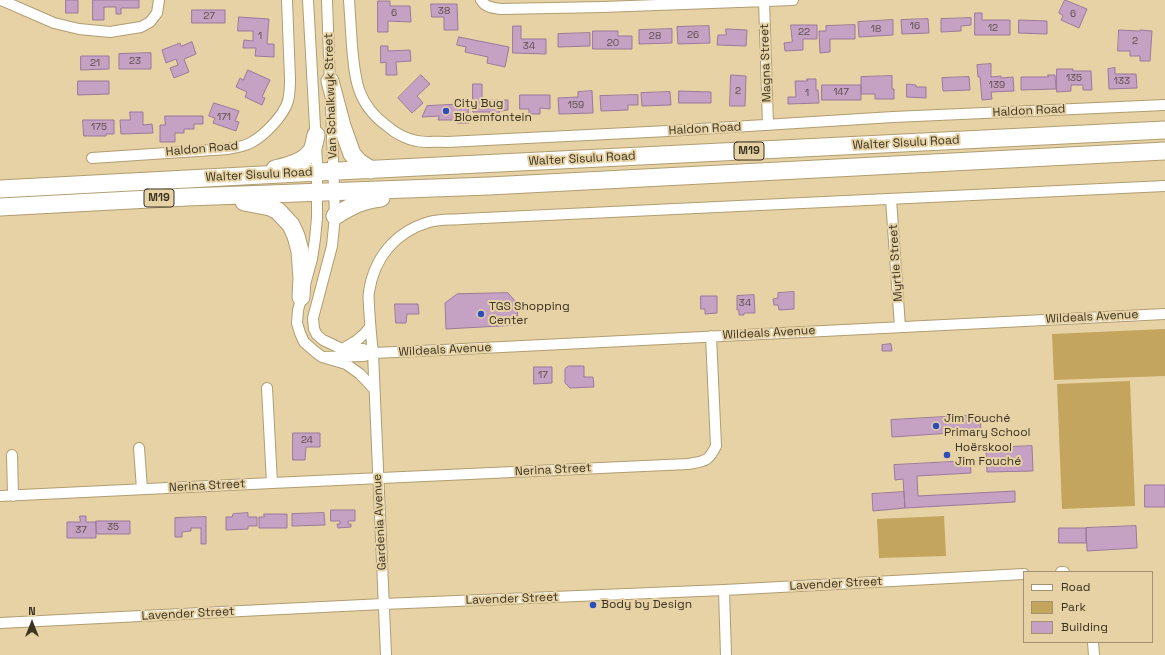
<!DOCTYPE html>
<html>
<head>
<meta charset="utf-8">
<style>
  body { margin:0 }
  #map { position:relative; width:1165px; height:655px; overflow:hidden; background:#e6d2a5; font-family:"Space Grotesk",sans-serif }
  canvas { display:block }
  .legend { position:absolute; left:1023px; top:571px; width:130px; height:72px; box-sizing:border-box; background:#e6d2a5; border:1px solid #a29270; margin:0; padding:5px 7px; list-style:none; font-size:12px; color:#3b3321 }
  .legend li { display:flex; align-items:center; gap:8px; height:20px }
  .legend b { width:20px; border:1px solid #a29270 }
  .north { position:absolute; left:12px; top:603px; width:40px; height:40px; -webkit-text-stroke:3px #e6d2a5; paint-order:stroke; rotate:0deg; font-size:11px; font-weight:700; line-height:16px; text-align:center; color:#3b3321 }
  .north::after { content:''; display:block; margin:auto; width:14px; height:18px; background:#3b3321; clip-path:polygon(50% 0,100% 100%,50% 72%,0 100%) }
</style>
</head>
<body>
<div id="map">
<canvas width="1165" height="655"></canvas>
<ul class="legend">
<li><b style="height:5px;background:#fff"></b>Road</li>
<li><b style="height:11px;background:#c3a55d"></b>Park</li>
<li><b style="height:11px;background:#c5a1c4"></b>Building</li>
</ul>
<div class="north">N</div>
</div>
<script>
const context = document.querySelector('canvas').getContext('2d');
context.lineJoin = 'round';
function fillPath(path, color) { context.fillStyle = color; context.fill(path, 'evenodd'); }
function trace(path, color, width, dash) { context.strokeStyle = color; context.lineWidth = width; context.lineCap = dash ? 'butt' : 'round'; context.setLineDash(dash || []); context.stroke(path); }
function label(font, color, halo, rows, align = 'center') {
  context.font = font + ' "Space Grotesk",sans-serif'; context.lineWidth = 4; context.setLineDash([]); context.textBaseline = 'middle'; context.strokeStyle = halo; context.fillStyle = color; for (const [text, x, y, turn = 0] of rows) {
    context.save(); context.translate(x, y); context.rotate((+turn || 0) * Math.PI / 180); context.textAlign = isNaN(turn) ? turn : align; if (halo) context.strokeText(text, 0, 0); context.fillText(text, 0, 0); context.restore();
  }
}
fillPath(new Path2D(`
  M1165,329V376L1054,380L1052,334Z
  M1130,381L1135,506L1062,509L1057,384Z
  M944,516L946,556L879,558L877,519Z`), '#c3a55d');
const building = new Path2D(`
  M66,0H78V13H66Z
  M93,0H139V8H121V14H116V7H104V20H93Z
  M1065,0L1087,9L1079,28L1061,20L1063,16L1059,13Z
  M378,1H390V6H410L411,22L388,21V32H378Z
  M431,4H457L458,30H444V17H432Z
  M192,10H225V23H192Z
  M975,13H982V20H1010V35H975Z
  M239,17L269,19L267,44H274V57L255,56L256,48H243L244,40L253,41V31H238Z
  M971,18V25L961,26V31L941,32V19Z
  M928,19L929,33L902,34L901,20Z
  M893,20V35L859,37L858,22Z
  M1019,20L1047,21V34L1019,33Z
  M791,25H817V39H803V50L785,51L784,43L792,42Z
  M855,25V39H830V52L820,53L819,31H826V26Z
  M513,26H521V39H546V54L513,53Z
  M709,26L710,43L678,44L677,27Z
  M672,29V43L639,44V30Z
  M726,29L747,30L746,46L717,45L718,35H726Z
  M1119,30L1140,31V30L1152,31L1150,61H1140V56H1130V51H1118Z
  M593,31H618V36H632V49H593Z
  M590,33V46L558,47V34Z
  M459,37L509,47L505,67L487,63L488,57L465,52L466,47L457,45Z
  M192,42L196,54L184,59L189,72L174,78L170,68L178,65L176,59L166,63L162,50L180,43L181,46Z
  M381,46H388V51L410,50L411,61L396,62L397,75H386V62L381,63Z
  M151,53V69H119V54Z
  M81,56H109V69L81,70Z
  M991,64V77L1001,76V78L1013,77L1014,91L991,92L992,99L982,100L980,77H978L977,65Z
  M1115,68V74H1136L1137,88L1109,89L1108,69Z
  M1057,69H1073V71H1091L1092,90H1083V85H1071V91L1057,92Z
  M248,70L270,80L262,97L265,98L262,105L245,97L247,92L236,87L240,78L243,80Z
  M421,75L430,84L417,96L423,103L412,113L398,98Z
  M731,75L746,76L745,106H730Z
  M1048,75H1055L1056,89L1021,90V77H1048Z
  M892,76V89H894V99H875V94H861V77Z
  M969,77L970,90L943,91L942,78Z
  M807,79H816V90H818L819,103L788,104V97H796L795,81H807Z
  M78,81H109V94L78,95Z
  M473,84H482V100H508V110L499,111V117H490V112H473Z
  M907,84L916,85V87H926V98L907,97Z
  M822,85H861V100H822Z
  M592,91L593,113L559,114L558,98L578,97V92Z
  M679,91L711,92V103H679Z
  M670,92L671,105L642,106L641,93Z
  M520,95H550V109L540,108V114H529V109H520Z
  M638,95V105H628V110L601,111L600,96Z
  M214,103L239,111L235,121L239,122L236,131L213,123L215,118L209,116Z
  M468,104L469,123H457V120H438L439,116L422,117L427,106Z
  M130,112H143V125L152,124L153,133L121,134L120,120H130Z
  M165,116H203V124H194V129H184V133H175V142H160V125H165Z
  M83,120H114V134H106V136H84Z
  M794,292V309L779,310L778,305H774L773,299L778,298V293Z
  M508,293L517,303L518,325L446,329L445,303L457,294Z
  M754,295L755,313H744V315H739V310H737V296Z
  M701,296H717V313L705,314V309H701Z
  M395,304H418L419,314H407L406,323H396Z
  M891,344L892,351H882V345Z
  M569,366H584V377H593L594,387L570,388L565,383V369Z
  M534,367H552V383L534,384Z
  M980,415L981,431L892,437L891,420Z
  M293,433H320V447H306L305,460H293Z
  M1032,446L1033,471L987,472L986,448Z
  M970,461L971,473L917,476L918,496L1015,491V502L905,508L903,479L895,480L894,465Z
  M1145,485H1165V507H1145Z
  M904,492L905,508L873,511L872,494Z
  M331,510H355V521H348V524H351V527L338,528L337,524H340V521H331Z
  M248,513V517H257V526H248V529L226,530V517H232L233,514Z
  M324,513L325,525L292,526V514Z
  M264,514H287V528H259V517H264Z
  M80,516H86V522H96V538H67V522H80Z
  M206,517V544H201V528H191V531L182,532V537H175V518Z
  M96,521H130V534H97Z
  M1136,526L1137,548L1087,551L1086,528Z
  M1059,528H1086V543H1059Z`);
fillPath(building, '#c5a1c4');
trace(building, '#9b799b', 1);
const minor = new Path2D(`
  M1,0L54,23L79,29L110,32L141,27L150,22L157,13L159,0
  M308,0L317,163V218L315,239L312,259L298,310L297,323L300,333L304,342L313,350L322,357L346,364L360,374L374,389
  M327,0L330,87
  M349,0C350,15 351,31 352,46C355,80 357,104 387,126C395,133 406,139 417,141C426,143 437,141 447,142L668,131L893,117L1165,105
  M481,0C485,7 493,8 501,9L603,7L793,0
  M764,0L768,125
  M331,107L335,216L332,246L313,318L314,329L317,335L323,340L342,349H363L373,353
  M92,158L228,149C236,147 244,147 252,142C265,135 284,115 288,101C290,93 290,86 290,79L287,0
  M891,199L900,327
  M344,348C355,342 363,337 370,327
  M322,357L364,356L373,353L442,350L1165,314
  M267,388L272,483
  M139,448L142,489
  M12,455L13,496
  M0,496L272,483L688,464C705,461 708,462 716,446L711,336
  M1061,572H1064
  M724,590L726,655
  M0,623L383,604L724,590L1024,574
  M1093,642L1094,655
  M386,655L373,353C371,337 370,322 369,307C369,302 368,297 369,292C374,258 395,232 429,222C439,219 452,220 462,219L1165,186`);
const trunk = new Path2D(`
  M330,81L342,126L352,154L359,162L371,170
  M275,169C287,166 305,162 312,150C314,146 315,140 316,135
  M0,189L318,172L1165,130
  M244,202L270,207L278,211L291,225L296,236L300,251L302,278L301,297
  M0,207L187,197L489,186L1165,151
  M335,216C351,206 362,200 381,198`);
trace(minor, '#b09d71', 12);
trace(trunk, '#b09d71', 19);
trace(minor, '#fff', 10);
trace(trunk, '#fff', 17);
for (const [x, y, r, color] of [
  [446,111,4,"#2d4cbd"],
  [481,314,4,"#2d4cbd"],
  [936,426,4,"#2d4cbd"],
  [947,455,4,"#2d4cbd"],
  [593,605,4,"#2d4cbd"]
]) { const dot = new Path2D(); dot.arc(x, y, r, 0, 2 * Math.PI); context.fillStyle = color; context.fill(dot); trace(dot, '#e6d2a5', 1.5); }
label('10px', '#5e4e4a', null, [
  ["38",444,11],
  ["6",394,13],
  ["6",1073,14],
  ["27",209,16],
  ["16",915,26],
  ["12",993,28],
  ["18",876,29],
  ["22",804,32],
  ["26",693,35],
  ["1",260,36],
  ["28",655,36],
  ["2",1135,41],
  ["20",613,43],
  ["34",529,46],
  ["23",135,61],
  ["21",95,63],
  ["135",1074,78],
  ["133",1122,81],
  ["139",997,85],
  ["2",738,91],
  ["147",841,92],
  ["1",807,93],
  ["159",576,105],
  ["171",224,117],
  ["175",99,127],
  ["34",745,303],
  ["17",543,375],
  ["24",307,440],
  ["35",113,527],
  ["37",81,530]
]);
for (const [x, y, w] of [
  [749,151,30],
  [159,198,30]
]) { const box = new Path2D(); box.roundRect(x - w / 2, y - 9, w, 18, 3); context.fillStyle = '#e6d2a5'; context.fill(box); trace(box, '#3b3321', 1); }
label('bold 11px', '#3b3321', null, [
  ["M19",749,151],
  ["M19",159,198]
]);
label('12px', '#3b3321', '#e6d2a5', [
  ["Magna Street",766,63,-92],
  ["Van Schalkwyk Street",331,96,-92],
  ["Haldon Road",1029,111,-3],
  ["Haldon Road",705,129,-3],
  ["Walter Sisulu Road",906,143,-3],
  ["Haldon Road",202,149,-5],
  ["Walter Sisulu Road",582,159,-3],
  ["Walter Sisulu Road",259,175,-3],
  ["Myrtle Street",896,263,-94],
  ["Wildeals Avenue",1092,317,-3],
  ["Wildeals Avenue",769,333,-3],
  ["Wildeals Avenue",445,350,-3],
  ["Nerina Street",553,470,-3],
  ["Nerina Street",207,486,-3],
  ["Gardenia Avenue",380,522,-93],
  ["Lavender Street",836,584,-3],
  ["Lavender Street",512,599,-2],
  ["Lavender Street",188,614,-3]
]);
label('12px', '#3b3321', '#e6d2a5', [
  ["City Bug",454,104],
  ["Bloemfontein",454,118],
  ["TGS Shopping",489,307],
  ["Center",489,321],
  ["Jim Fouché",944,419],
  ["Primary School",944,433],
  ["Hoërskool",955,448],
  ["Jim Fouché",955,462],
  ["Body by Design",601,605]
], 'left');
</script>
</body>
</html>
